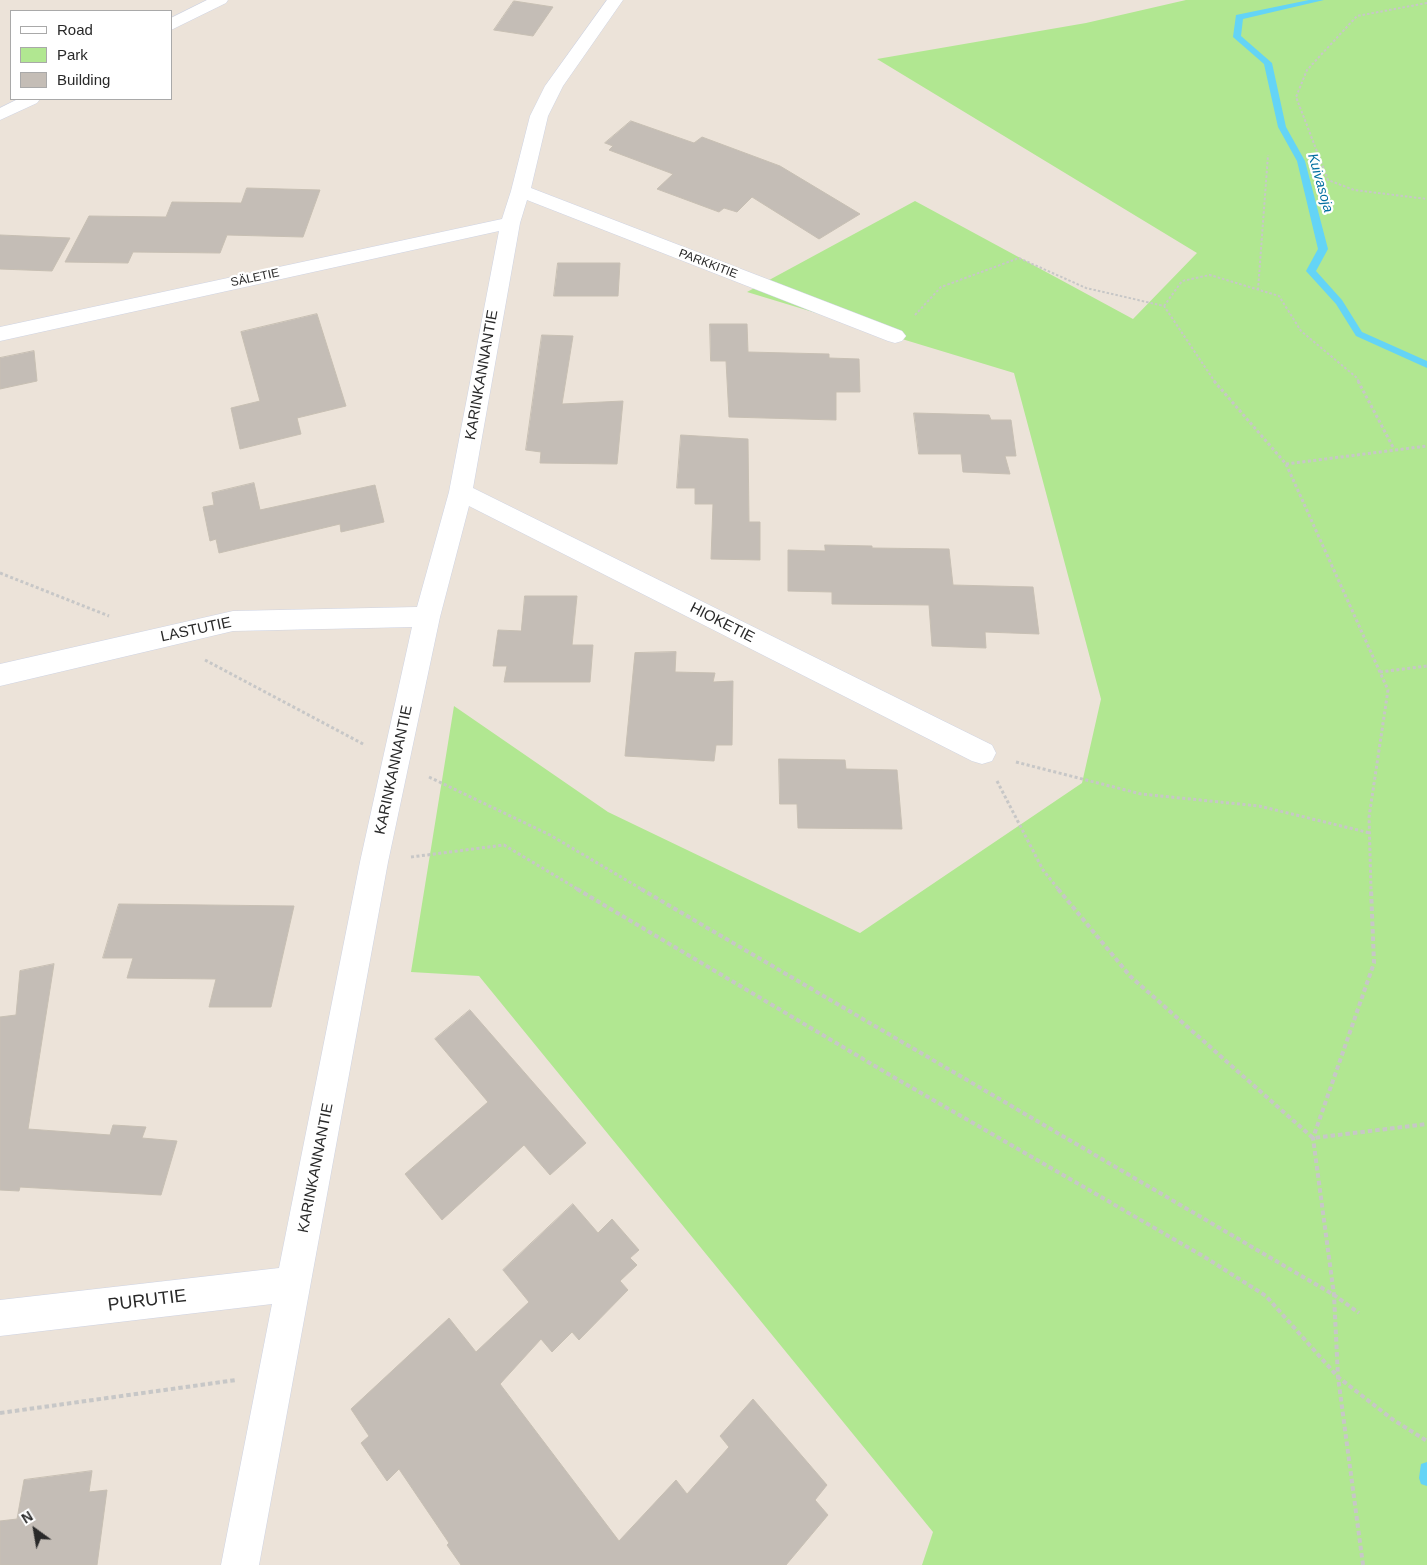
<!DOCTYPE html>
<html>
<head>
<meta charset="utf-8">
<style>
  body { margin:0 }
  #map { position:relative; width:1427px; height:1565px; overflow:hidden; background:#ece3d9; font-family:Arial,sans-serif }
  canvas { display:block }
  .legend { position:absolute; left:10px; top:10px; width:162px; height:90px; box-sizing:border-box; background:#fff; border:1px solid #a9a9a9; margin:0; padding:6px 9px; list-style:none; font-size:15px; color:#292929 }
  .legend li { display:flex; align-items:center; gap:10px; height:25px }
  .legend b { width:25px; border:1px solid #a9a9a9 }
  .north { position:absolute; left:10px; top:1505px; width:50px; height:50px; -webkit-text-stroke:4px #fff; paint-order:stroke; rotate:328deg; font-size:14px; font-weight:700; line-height:20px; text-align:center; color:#292929 }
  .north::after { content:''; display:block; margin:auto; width:18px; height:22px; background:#292929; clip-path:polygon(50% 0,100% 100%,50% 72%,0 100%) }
</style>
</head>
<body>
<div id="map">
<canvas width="1427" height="1565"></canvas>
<ul class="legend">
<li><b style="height:6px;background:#fff"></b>Road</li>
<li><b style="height:14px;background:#b1e791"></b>Park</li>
<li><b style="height:14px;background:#c4bdb6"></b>Building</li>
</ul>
<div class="north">N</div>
</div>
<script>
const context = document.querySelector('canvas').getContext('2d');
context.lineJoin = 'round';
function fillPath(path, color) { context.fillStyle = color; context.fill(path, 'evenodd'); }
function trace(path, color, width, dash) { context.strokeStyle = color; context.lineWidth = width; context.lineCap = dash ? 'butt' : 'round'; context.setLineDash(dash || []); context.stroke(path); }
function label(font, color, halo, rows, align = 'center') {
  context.font = font + ' Arial,sans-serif'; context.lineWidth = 4.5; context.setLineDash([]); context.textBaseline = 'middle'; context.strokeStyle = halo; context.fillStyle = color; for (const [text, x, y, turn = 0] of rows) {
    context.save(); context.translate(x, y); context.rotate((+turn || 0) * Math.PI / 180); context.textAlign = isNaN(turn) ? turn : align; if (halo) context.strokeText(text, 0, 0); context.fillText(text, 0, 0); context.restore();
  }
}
fillPath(new Path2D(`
  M1186,0H1427V1565H922L933,1532L479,976L411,972L454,706L608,812L860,933L1082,783L1101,699L1014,373L747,292L915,201L1133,319L1197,253L877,59L1086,23Z`), '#b1e791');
fillPath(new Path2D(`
  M1309,0H1324L1243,19L1241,36L1272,63L1286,127L1305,161L1328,249L1316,271L1342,300L1362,332L1427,361V368L1356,336L1336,304L1306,271L1318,249L1297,161L1278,127L1264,64L1233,37L1236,15Z
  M1427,1462V1486L1421,1484L1419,1478L1421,1464Z`), '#64d4f6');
const building = new Path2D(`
  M514,1L553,7L533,36L494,30Z
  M631,121L694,143L702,137L780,166L860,214L819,239L752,197L737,212L724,208L719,212L657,189L673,174L609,150L613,146L605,143Z
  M247,188L320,190L303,237L227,235L220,253L133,252L128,263L65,262L89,216L166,217L172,202L241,203Z
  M0,235L70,238L52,271L0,269Z
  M558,263H620L618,296H554Z
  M317,314L346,406L297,418L301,434L240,449L231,408L260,401L241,332Z
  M710,324H747L748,352L829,354V358L859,359L860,392H836V420L729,417L726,361H711Z
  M542,335L573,336L562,404L623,401L617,464L540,463L541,452L526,450Z
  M34,351L37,381L0,389V358Z
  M914,413L989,415L991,420H1011L1016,456H1005L1010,474L963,472L961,454H919Z
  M681,435L748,439L749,522H760V560L711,559L713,504H695V488H677Z
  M254,483L260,510L375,485L384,522L341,532L340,524L219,553L216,539L210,541L203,507L214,505L212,493Z
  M825,545L872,546V548L949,549L953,585L1033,587L1039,634L985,632L986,648L932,646L929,605L832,604V592L788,591V550L825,551Z
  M525,596H577L572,645H593L590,682H504L507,666H493L498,630L521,631Z
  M676,652L675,672L715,673L713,682L733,681L732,745H716L714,761L625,756L635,653Z
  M779,759L845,760L846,769L897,770L902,829L798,828L797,804H780Z
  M119,904L294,906L271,1007H209L216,979L127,978L133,958H103Z
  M54,964L28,1129L110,1135L113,1125L146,1127L142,1138L177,1141L161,1195L20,1187L19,1191L0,1190V1017L16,1015L20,971Z
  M470,1010L586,1143L550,1175L524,1145L442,1220L405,1174L488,1102L435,1039Z
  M573,1204L598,1233L612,1219L639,1250L630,1258L637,1265L620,1281L628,1290L579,1340L572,1332L552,1352L541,1339L500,1384L619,1541L676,1480L687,1494L729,1447L720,1436L753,1399L827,1485L815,1500L828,1515L786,1565H461L447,1545L449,1543L399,1469L387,1481L361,1443L369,1436L351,1409L449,1318L476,1352L529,1302L503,1270Z
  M92,1471L89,1492L107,1490L97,1565H0V1521L17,1519L24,1480Z`);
fillPath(building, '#c4bdb6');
trace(building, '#c7bfb3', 1);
const minor = new Path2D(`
  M207,0H228L226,3L171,30V18Z
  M607,0H623L563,86L548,116L531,188L902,331L906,336L902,341L895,343L888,341L527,200L520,223L473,488L992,745L996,753L992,761L982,764L972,761L469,506L440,617L388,862L259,1565H221L272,1304L0,1336V1300L279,1268L360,862L412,627L233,631L0,686V664L233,611L417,607L449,492L499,231L0,341V327L502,219L511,191L530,116L545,86Z
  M18,99H40L37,103L0,120V108Z`);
trace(minor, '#ced3e3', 1);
trace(new Path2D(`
  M1427,3L1357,16L1307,70L1296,97L1328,180L1354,190L1427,199
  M1258,290L1268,155
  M1164,306L1182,281L1210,275L1279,296L1301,331L1356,377L1359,382
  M915,315L941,287L1019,258L1086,288L1164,306L1215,382`), '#c7c7c7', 2, [2.5, 2]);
trace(new Path2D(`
  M1214,381L1286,464L1388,690L1369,817L1371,890
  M1358,381L1394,449
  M1286,464L1427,446
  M0,573L109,616
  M205,660L365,745
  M1380,672L1427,666
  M1016,762L1141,794L1259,806L1370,833
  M429,777L550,835L643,890
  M997,781L1043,870L1059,890
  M411,857L504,845L579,890`), '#c7c7c7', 3, [3, 2.5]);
trace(new Path2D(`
  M577,889L890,1075L1203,1256L1266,1296L1338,1377L1392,1419L1427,1441
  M641,889L1334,1295L1359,1313
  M1058,889L1130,976L1313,1138L1427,1124
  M0,1413L236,1380
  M1363,1565L1338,1377L1334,1295L1313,1138L1374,963L1371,889`), '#c7c7c7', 4, [4.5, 3]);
fillPath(minor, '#fff');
label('12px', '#292929', '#fff', [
  ["PARKKITIE",708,264,21],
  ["SÄLETIE",255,278,-12]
]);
label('italic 14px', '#0570a1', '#fff', [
  ["Kuivasoja",1320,183,74]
]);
label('15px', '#292929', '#fff', [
  ["KARINKANNANTIE",482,375,-80],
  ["HIOKETIE",722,623,27],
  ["LASTUTIE",196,630,-12],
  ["KARINKANNANTIE",394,770,-78],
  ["KARINKANNANTIE",316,1168,-79]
]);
label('18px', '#292929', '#fff', [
  ["PURUTIE",147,1301,-7]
]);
</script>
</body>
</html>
